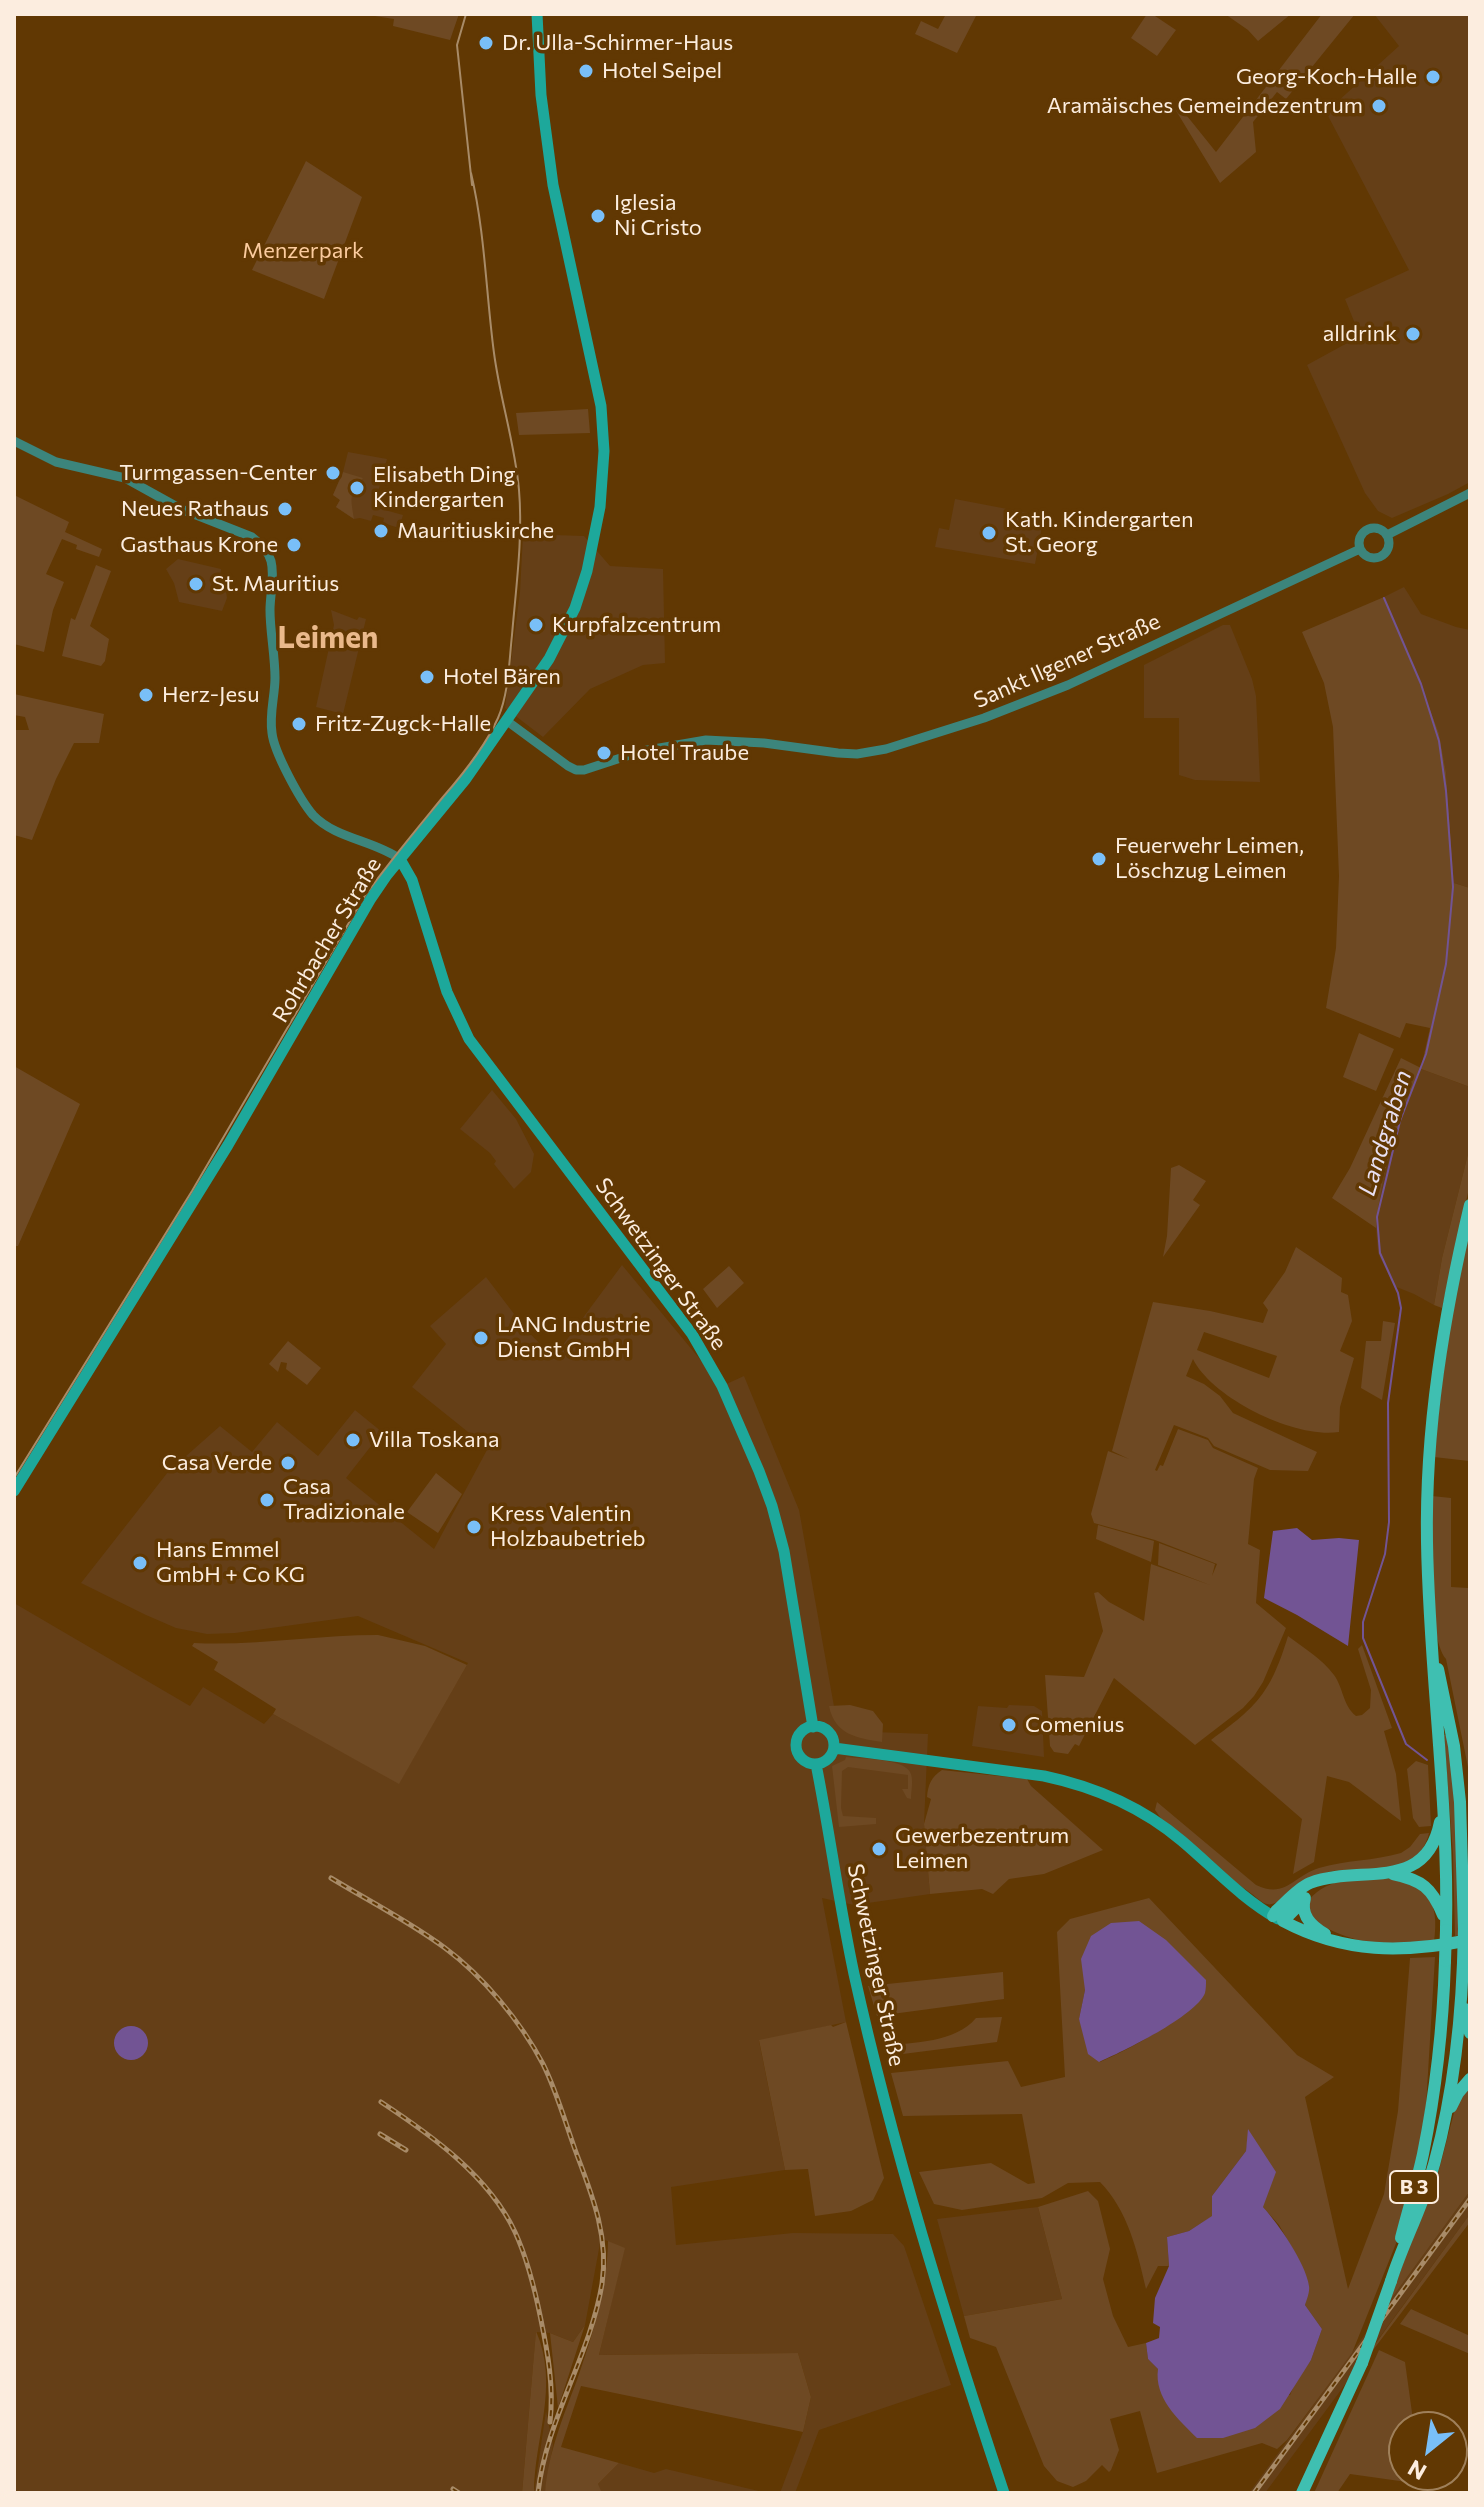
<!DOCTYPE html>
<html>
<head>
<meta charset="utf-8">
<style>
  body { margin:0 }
  #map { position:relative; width:1484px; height:2507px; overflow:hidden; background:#613803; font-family:Commissioner,sans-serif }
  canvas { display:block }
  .frame { position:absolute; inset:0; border:16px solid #fceddf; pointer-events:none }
  .north { position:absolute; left:1388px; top:2411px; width:80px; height:80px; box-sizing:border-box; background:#613803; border:2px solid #9f805b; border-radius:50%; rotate:210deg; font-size:22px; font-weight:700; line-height:32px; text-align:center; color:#fceddf }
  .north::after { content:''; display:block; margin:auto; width:28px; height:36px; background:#79bff8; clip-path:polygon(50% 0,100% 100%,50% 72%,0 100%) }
</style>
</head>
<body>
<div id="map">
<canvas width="1484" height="2507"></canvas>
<div class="frame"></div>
<div class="north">N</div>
</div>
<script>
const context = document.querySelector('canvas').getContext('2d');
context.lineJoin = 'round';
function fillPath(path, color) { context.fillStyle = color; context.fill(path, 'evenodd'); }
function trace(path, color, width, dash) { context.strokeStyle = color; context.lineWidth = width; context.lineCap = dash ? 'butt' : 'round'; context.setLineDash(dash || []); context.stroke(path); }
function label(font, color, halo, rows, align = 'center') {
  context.font = font + ' Commissioner,sans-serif'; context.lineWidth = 7; context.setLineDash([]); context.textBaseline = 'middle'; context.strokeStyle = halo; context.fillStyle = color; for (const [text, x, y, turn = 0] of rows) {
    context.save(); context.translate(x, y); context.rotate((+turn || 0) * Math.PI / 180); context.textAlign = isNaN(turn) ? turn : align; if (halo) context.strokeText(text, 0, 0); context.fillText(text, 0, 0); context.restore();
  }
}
fillPath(new Path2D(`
  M1374,14H1470V482L1448,494L1392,518L1378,511L1365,493L1307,365L1360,336L1345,299L1409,270L1326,112L1399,46Z
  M348,452L387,459L374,507L403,515L399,528L383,523L384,518L373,515L371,521L360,518L354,519L336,507L340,500L333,495L343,472Z
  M955,499L1044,516L1035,564L935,547L939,528L949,530Z
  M523,534L584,536L610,566L663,569L665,663L643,665L590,689L543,737L505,708L520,592Z
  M178,559L221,569L219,585L226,591L227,598L222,611L179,602L174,583L166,569Z
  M1404,587L1421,614L1456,627L1470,630V888L1454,883L1446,772L1439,733L1414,667L1384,597Z
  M331,610L357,620L359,617L366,619L343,714L316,707L334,625Z
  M1223,625H1230L1252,679L1256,696L1260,782L1195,780L1179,775V718H1144V665Z
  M1421,1069L1470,1087V1146L1442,1258L1434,1305L1414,1294L1394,1286L1378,1253L1376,1228L1379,1196L1399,1121Z
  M492,1090L516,1119L534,1154L531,1172L514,1189L494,1164L496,1161L490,1153L460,1129Z
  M622,1265L722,1386L744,1376L799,1510L835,1712L847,1731L928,1734L924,1824L930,1894L854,1905L822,1898L846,2022L759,2041L785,2170L671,2187L676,2245L793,2233L893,2234L904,2246L951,2385L819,2430L795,2493H780L803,2432L811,2397L798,2353L599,2355L624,2249L601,2238L585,2325L573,2342L550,2333L536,2332L522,2493H14V1603L190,1706L203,1687L264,1724L273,1714L399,1783L468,1663L358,1616L235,1633L207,1634L176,1628L146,1615L81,1583L168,1472L220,1426L252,1452L277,1422L318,1456L355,1410L382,1432L346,1478L434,1549L488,1448L412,1387L446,1344L430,1326L486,1277L527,1331L554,1357Z
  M1009,1705L1034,1706L1042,1711L1044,1757L972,1746L978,1706L1007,1708Z
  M1470,2191V2214L1327,2409L1265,2493H1249Z
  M1038,2207L1062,2299L964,2316L937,2219Z
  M546,2411L553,2445L545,2493H534Z
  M619,2463L654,2473L666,2469L767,2493H602L597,2485Z`), '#653f17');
fillPath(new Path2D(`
  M362,14H459L450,40L393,26L394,19Z
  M946,14H977L957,53L915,34L921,21L938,29Z
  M1147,14H1152L1176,30L1157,56L1131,38Z
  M1225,14H1291L1258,41L1248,30Z
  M1322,14H1355L1286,99L1277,92L1253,122L1256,152L1220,183L1175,109L1179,106L1216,152Z
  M306,161L362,197L324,299L252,270Z
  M588,409L590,433L519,435L516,413Z
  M343,472L363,478C348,493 351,499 354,519L336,507L340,500L333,495Z
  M14,495L69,522L65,532L102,549L99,557L76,549L77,545L62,539L46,574L64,582L53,610L44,652L14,644Z
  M96,565L111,571L90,626L109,639L105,661L101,666L62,656L71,618L75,620Z
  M1384,597L1414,667L1439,733L1446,772L1454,883L1470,888V1087L1421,1069C1398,1120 1381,1173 1376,1228L1332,1198L1350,1168L1401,1058L1421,1068L1430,1028L1406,1023L1400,1038L1326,1008L1336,948L1339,876L1333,727L1324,683L1302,632Z
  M14,694L104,714L99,743H74L56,779L32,840L14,835V730H29L25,717L14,715Z
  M1359,1033L1394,1049L1376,1091L1343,1077Z
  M14,1066L80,1104L18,1246H14Z
  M1470,1146V1184L1442,1308L1434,1305L1442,1258Z
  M1179,1165L1206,1181L1193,1200L1200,1205L1163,1257L1167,1236L1171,1168Z
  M1470,1227V1493L1469,1461L1434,1457C1441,1380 1452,1303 1470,1227Z
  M1296,1247L1342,1278L1341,1292L1348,1295L1352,1321L1340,1351L1354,1358L1340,1407L1339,1432C1295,1439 1212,1398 1193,1359L1186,1376L1204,1384L1220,1396L1233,1413L1317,1452L1308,1471L1270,1470L1214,1446L1208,1438L1174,1425L1155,1470L1157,1471L1160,1465L1163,1466L1178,1429L1208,1440L1213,1448L1258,1468L1254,1479L1248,1544L1260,1550L1256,1603L1286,1628L1263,1682L1254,1696L1243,1708L1195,1745L1114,1678L1079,1746L1075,1744L1068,1754L1054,1752L1050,1746L1045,1675L1084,1677L1103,1631L1094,1593L1098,1592L1109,1602L1144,1621L1151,1564L1210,1585L1158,1565L1159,1543L1215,1564L1212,1576L1217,1564L1155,1540L1094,1523L1091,1514L1108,1451L1129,1459L1112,1451L1153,1302L1210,1311L1263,1323L1268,1310L1263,1303L1285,1272ZM1204,1332L1277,1356L1269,1378L1197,1350Z
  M729,1266L744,1283L717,1308L703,1289Z
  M1383,1321L1395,1323L1382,1400L1361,1388L1366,1341H1381Z
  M288,1341L321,1368L307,1385L286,1369L287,1363L281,1362L278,1372L269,1364Z
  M436,1473L462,1494L438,1533L407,1512Z
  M1432,1496L1451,1498V1587L1468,1588L1470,1559V1777L1446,1659C1426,1634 1433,1531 1432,1496Z
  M1098,1525L1154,1541L1151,1562L1096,1539Z
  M378,1635L425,1646L467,1665L399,1784L273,1714L276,1709L214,1670L218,1662L192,1646L194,1643C255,1646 316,1635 378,1635Z
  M1288,1636C1304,1648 1322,1659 1334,1675C1343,1687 1343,1706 1356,1716L1362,1715L1370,1708L1371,1690L1358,1649L1362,1645L1392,1728L1384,1731L1396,1774L1401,1821L1349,1782L1327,1776L1314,1862L1293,1874L1302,1819L1211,1740C1258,1706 1271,1692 1288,1636Z
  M850,1705L873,1711L883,1724L882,1742C857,1738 835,1735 829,1706Z
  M1444,1735H1448L1455,1789L1460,1935L1455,1936L1453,1854Z
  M846,1757C861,1759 902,1758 910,1772C914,1779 911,1791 911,1799L907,1798L902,1789H908V1775L848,1767L842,1771L841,1808L843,1816L876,1818V1824L839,1827L832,1766L845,1760Z
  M1416,1761L1428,1765L1431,1826L1419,1827L1413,1818L1407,1769Z
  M942,1770L1027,1779L1031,1786L1103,1850L1044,1874L1009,1879L993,1894L982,1889L930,1894L924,1824L931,1799L927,1797C928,1785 931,1777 942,1770Z
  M1157,1802L1256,1885C1286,1899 1293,1876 1319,1868C1345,1860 1374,1861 1401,1853L1410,1847L1420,1834L1429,1833C1427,1843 1419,1857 1409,1862C1381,1875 1347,1864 1318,1875C1304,1880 1279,1908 1267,1904C1262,1903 1256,1897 1252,1894C1220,1872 1191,1845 1162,1820L1155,1810Z
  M1385,1878C1427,1884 1440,1900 1434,1942C1384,1945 1360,1947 1315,1922L1311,1917L1309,1900C1329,1876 1357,1880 1385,1878Z
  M1149,1898L1297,2055L1334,2077L1305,2097L1348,2289L1384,2194L1398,2111L1410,1958L1435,1957L1426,2106L1418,2154L1397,2241L1352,2353L1287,2440L1277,2449L1262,2443L1157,2473L1140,2411L1110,2419L1119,2450L1111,2470L1109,2472L1102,2465L1086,2481L1073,2487L1057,2481L1044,2466L996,2347L970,2338L964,2316L1062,2299L1038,2207L1088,2191L1098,2201L1110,2249L1103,2279L1113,2316L1128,2347L1146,2343L1148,2359L1158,2369L1290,2395L1296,2381L1311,2360L1322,2329L1305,2305L1309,2287L1294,2251L1279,2225L1263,2207L1249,2131L1246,2151L1212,2196L1213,2216L1189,2231L1167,2237L1169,2266H1158L1146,2289C1137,2250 1128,2211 1100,2182L1068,2183L1042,2198L962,2210L934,2204L919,2172L991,2163L1028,2184L1035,2183L1022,2114L903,2116L891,2073L1008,2061L1021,2087L1065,2077L1057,1932L1070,1919ZM1085,1990L1204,1994C1175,2024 1138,2045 1100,2062L1079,2019Z
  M1003,1972L1004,1999L877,2016L868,1986Z
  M1002,2017L997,2042L887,2056L884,2046C914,2042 955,2043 976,2018Z
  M846,2022L884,2178L873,2200L851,2211L815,2216L808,2169L785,2170L759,2040L831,2025L833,2027Z
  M1470,2084V2191L1391,2299L1408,2249L1434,2189L1456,2105Z
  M1470,2214V2222L1361,2366L1365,2358Z
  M608,2241L625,2248L599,2355L798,2353L811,2397L803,2432L581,2386L561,2447L619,2463L598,2484L602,2493H545C548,2453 563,2417 577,2380C593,2334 607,2290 608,2241Z
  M1411,2309L1470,2336V2354L1400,2324Z
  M585,2325L558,2408L550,2333L573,2342Z
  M536,2331C560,2386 534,2438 534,2493H522Z
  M1379,2350L1405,2362L1414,2427H1404V2475H1420L1421,2484L1350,2474L1337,2493H1314Z`), '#6e4923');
fillPath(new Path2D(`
  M1297,1528L1312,1540L1339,1538L1359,1540L1348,1646L1297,1615L1264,1598L1273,1531Z
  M1139,1921L1166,1940L1206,1980C1206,1984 1206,1989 1205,1993C1196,2016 1122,2052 1099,2062L1088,2054L1079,2019L1085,1990L1081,1959L1091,1936L1111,1923Z
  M114 2043a17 17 0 1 1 34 0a17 17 0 1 1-34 0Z
  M1248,2129L1276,2172L1263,2207C1279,2225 1305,2262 1309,2286C1310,2291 1307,2299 1305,2305L1322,2329L1311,2360L1280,2409L1255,2428L1223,2438H1197C1178,2419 1154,2398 1158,2369L1148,2359L1146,2343L1159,2338L1160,2327L1153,2323L1155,2298L1169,2266L1167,2237L1189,2231L1212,2216V2196L1246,2151Z`), '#725494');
trace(new Path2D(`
  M1384,598L1421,684L1439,741L1446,791L1453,887L1446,964L1426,1054L1400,1121L1377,1217L1380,1253L1398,1293L1401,1308L1388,1403L1389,1522L1385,1554L1363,1622V1638L1406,1744L1427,1760`), '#725494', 2);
trace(new Path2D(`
  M14,441L56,462L125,478L181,509L252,537C260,543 268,551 271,561C275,577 270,594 270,610C270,632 275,655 275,678C275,696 269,714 272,733C274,752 300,800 313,815C336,839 373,840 400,859
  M1359 543a15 15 0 1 1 30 0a15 15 0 1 1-30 0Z
  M1387,535L1470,493
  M507,721L568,766L576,770H584L642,751L706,740L764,743L838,753L857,754L886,749L984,718L1068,685L1360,549`), '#3c857c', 9);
trace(new Path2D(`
  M400,859L412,880L447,992L469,1039L692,1334L722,1386L759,1471L772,1506L784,1551L813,1727
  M14,1491L228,1145L370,900L387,875L465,780L549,659L575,608L587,571L600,507L604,451L601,406L553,185L541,95L537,14
  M796 1745a19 19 0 1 1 38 0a19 19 0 1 1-38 0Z
  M834,1748L1044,1776C1096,1787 1142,1807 1182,1841C1214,1868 1242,1899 1278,1919
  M816,1764C830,1834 839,1904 854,1974C893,2150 947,2322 1004,2493`), '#1da89b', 11);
trace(new Path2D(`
  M1438,1669L1454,1746L1460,1802L1464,1929
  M1393,1874C1422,1880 1432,1888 1443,1915
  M1305,1898C1300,1915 1311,1926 1325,1934
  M1303,1901L1283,1921C1345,1954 1403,1953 1470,1940
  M1273,1916L1276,1911C1286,1902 1298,1888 1310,1883C1360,1864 1426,1894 1440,1822
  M1446,1930C1449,1801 1429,1671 1427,1542C1425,1428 1444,1315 1470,1205
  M1465,2009L1470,2033
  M1451,2107L1458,2093L1470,2079
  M1401,2238C1408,2210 1417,2182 1423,2154C1436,2090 1443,2026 1445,1961
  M1391,2281C1401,2249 1416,2220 1427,2188C1450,2116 1460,2039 1463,1963
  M1302,2493L1362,2363`), '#3fbfb1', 12);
trace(new Path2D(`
  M466,14L457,45L472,185
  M14,1478L192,1191L364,897C389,862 416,830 443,797C464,773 485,747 498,718C509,692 509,662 512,635C516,587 523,538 519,490C515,444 500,399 494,353C486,293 485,232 471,173`), '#a88b68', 2);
const rail = new Path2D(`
  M331,1878C369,1901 410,1922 445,1948C483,1976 521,2022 543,2064C557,2092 566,2125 577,2155C593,2197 609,2238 602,2284C590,2356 546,2420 538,2493
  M381,2102C431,2135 489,2176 515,2232C528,2260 535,2290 541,2320C548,2354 554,2387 550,2422
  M380,2134L406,2150
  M453,2489L459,2493
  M1254,2493L1470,2199`);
trace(rail, '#a88b68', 5);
trace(rail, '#613803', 2, [6]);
trace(new Path2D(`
  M1445,1961L1446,1930
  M1463,1963L1464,1929
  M1362,2363L1391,2281`), '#3fbfb1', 12);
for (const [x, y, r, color] of [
  [486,43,8,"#79bff8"],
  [586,71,8,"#79bff8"],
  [1433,77,8,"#79bff8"],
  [1379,106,8,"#79bff8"],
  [598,216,8,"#79bff8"],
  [1413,334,8,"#79bff8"],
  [333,473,8,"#79bff8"],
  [357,488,8,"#79bff8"],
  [285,509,8,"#79bff8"],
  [381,531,8,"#79bff8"],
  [989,533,8,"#79bff8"],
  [294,545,8,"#79bff8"],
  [196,584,8,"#79bff8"],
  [536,625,8,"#79bff8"],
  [427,677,8,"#79bff8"],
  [146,695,8,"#79bff8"],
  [299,724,8,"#79bff8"],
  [604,753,8,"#79bff8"],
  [1099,859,8,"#79bff8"],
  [481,1338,8,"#79bff8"],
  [353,1440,8,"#79bff8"],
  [288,1463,8,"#79bff8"],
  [267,1500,8,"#79bff8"],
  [474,1527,8,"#79bff8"],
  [140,1563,8,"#79bff8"],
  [1009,1725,8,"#79bff8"],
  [879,1849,8,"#79bff8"]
]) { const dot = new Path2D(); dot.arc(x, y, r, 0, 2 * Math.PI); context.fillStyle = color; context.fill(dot); trace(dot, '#613803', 3); }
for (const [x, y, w] of [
  [1414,2187,48]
]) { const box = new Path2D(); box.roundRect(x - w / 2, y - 16, w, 32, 6); context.fillStyle = '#613803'; context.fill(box); trace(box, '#fceddf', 2); }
label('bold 20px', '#fceddf', null, [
  ["B 3",1414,2187]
]);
label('22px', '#fceddf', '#613803', [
  ["Dr. Ulla-Schirmer-Haus",502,43],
  ["Hotel Seipel",602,71],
  ["Georg-Koch-Halle",1417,77,"right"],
  ["Aramäisches Gemeindezentrum",1363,106,"right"],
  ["Iglesia",614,203],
  ["Ni Cristo",614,228],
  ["alldrink",1397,334,"right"],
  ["Turmgassen-Center",317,473,"right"],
  ["Elisabeth Ding",373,475],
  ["Kindergarten",373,500],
  ["Neues Rathaus",269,509,"right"],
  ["Kath. Kindergarten",1005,520],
  ["St. Georg",1005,545],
  ["Mauritiuskirche",397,531],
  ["Gasthaus Krone",278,545,"right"],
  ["St. Mauritius",212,584],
  ["Kurpfalzcentrum",552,625],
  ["Hotel Bären",443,677],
  ["Herz-Jesu",162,695],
  ["Fritz-Zugck-Halle",315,724],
  ["Hotel Traube",620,753],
  ["Feuerwehr Leimen,",1115,846],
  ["Löschzug Leimen",1115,871],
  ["LANG Industrie",497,1325],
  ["Dienst GmbH",497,1350],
  ["Villa Toskana",369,1440],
  ["Casa Verde",272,1463,"right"],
  ["Casa",283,1487],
  ["Tradizionale",283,1512],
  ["Kress Valentin",490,1514],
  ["Holzbaubetrieb",490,1539],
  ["Hans Emmel",156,1550],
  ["GmbH + Co KG",156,1575],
  ["Comenius",1025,1725],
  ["Gewerbezentrum",895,1836],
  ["Leimen",895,1861]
], 'left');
label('22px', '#fbcb9e', '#613803', [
  ["Menzerpark",303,251]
]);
label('22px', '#fceddf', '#613803', [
  ["Sankt Ilgener Straße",1067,661,-24],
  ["Rohrbacher Straße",327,940,-59],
  ["Schwetzinger Straße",661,1264,54],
  ["Schwetzinger Straße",876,1965,78]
]);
label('italic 24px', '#e8e0f3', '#613803', [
  ["Landgraben",1385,1133,-73]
]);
label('bold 30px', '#eab98b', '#613803', [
  ["Leimen",328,638]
]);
</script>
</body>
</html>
